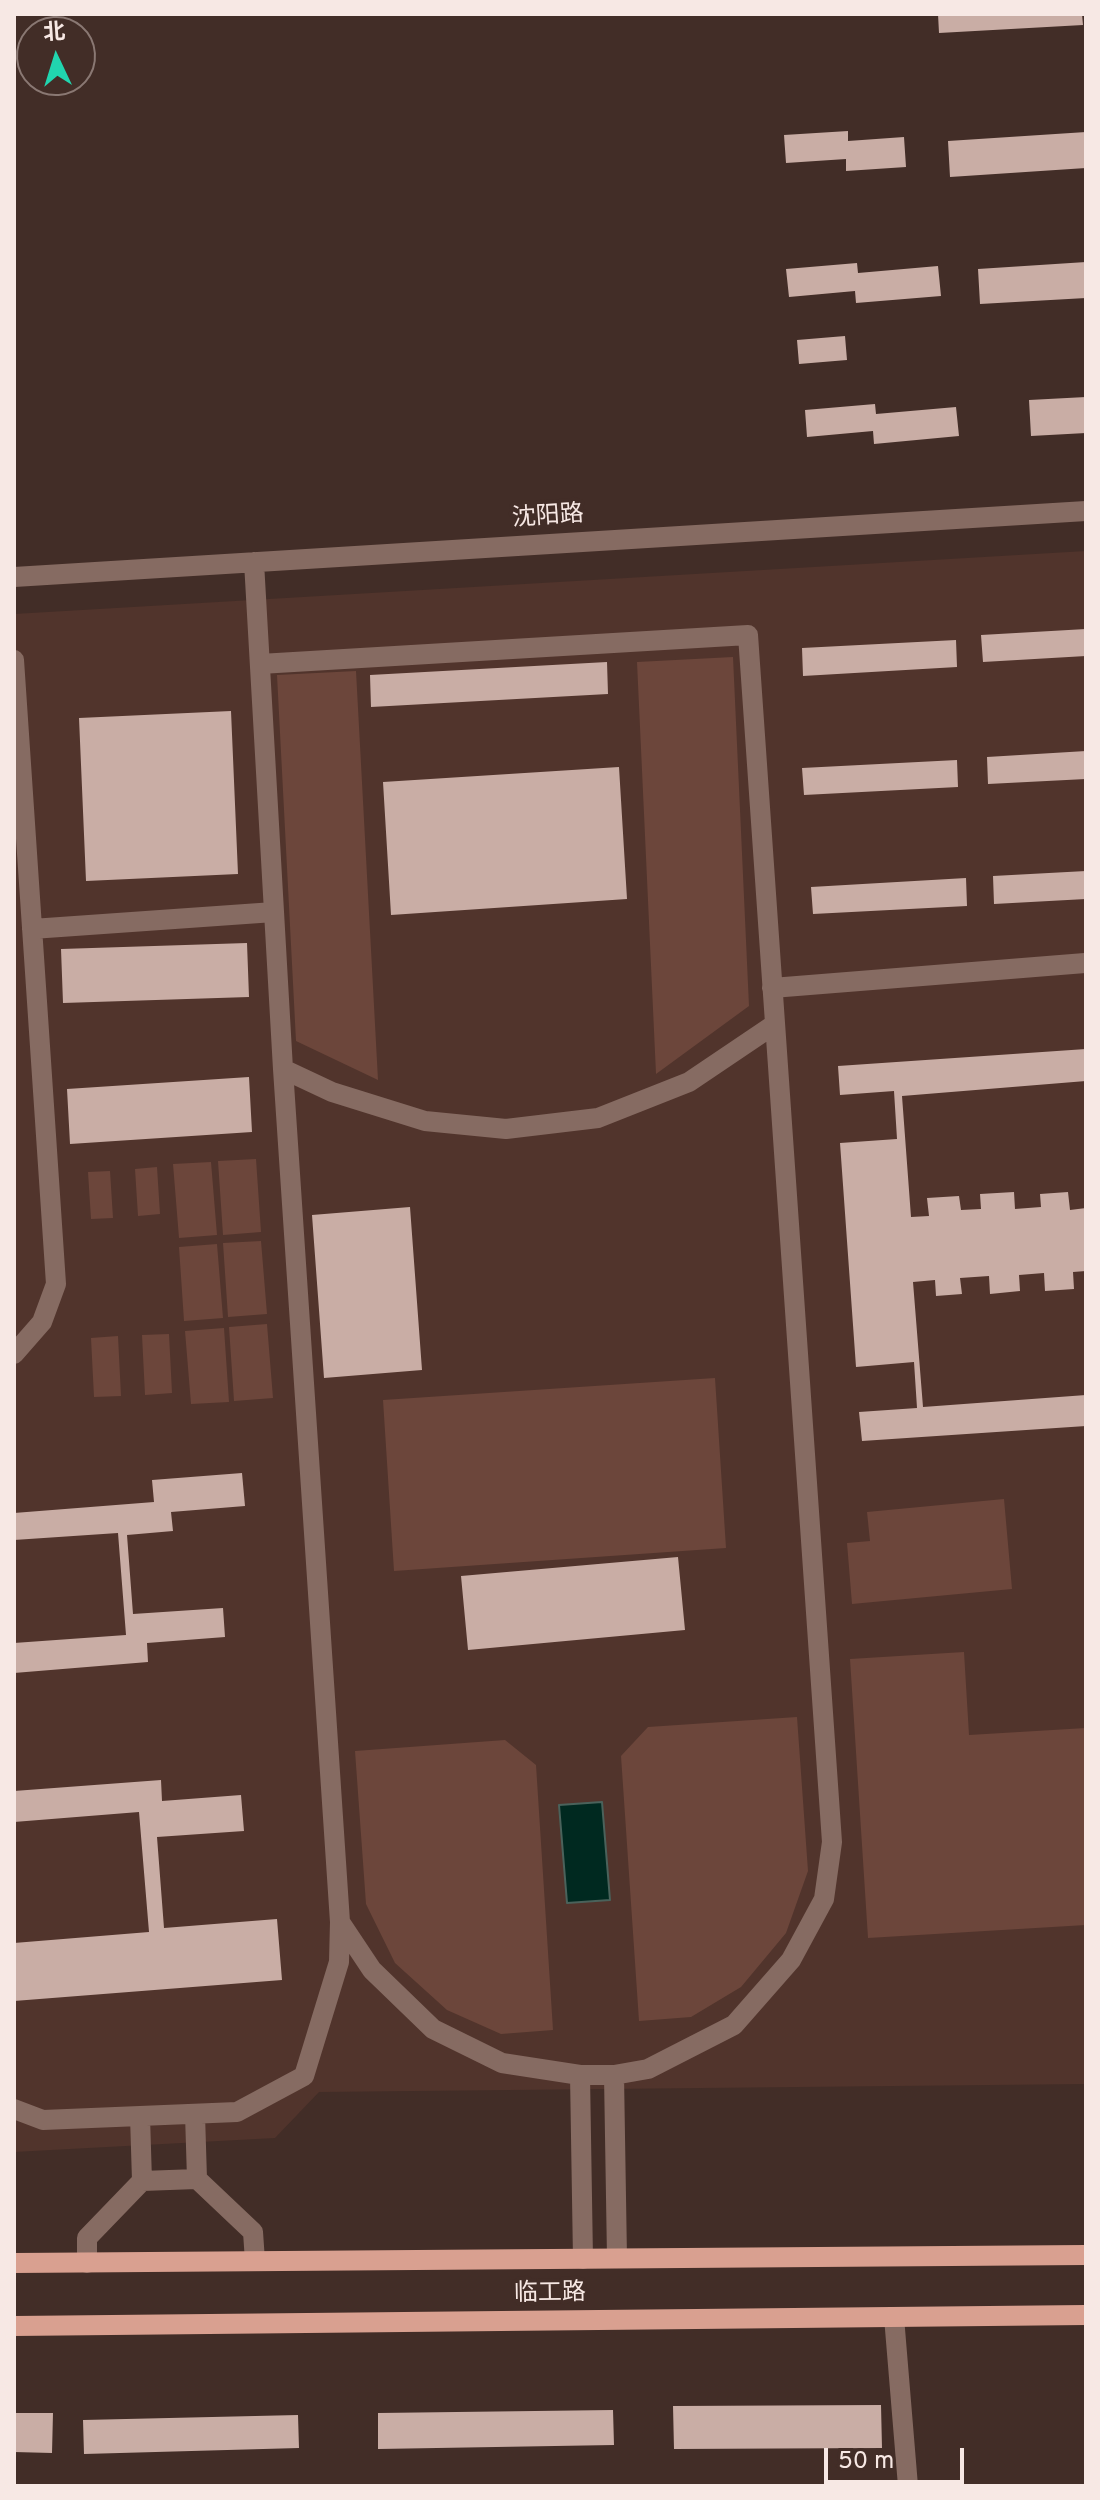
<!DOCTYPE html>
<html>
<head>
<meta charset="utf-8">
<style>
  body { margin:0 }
  #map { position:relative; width:1100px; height:2500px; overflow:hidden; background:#422d27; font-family:Overpass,"Noto Sans SC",sans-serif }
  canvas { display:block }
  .frame { position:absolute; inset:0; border:16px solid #f7e8e4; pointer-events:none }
  .north { position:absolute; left:16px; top:16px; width:80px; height:80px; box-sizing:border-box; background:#422d27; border:2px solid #8a7873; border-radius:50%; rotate:356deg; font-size:22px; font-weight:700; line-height:32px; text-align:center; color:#f7e8e4 }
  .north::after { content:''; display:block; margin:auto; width:28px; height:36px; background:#21d5af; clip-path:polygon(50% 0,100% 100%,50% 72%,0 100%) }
  .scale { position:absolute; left:824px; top:2448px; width:140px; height:36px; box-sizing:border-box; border:4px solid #f7e8e4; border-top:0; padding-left:10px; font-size:24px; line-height:28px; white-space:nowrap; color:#f7e8e4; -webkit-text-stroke:6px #422d27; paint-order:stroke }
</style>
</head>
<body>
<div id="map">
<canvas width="1100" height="2500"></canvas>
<div class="frame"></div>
<div class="north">北</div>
<div class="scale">50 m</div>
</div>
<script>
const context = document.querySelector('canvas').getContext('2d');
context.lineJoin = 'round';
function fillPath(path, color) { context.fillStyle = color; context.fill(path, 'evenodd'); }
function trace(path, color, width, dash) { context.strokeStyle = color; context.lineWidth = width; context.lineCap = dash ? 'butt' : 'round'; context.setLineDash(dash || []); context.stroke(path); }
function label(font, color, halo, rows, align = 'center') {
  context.font = font + ' Overpass,"Noto Sans SC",sans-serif'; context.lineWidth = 8; context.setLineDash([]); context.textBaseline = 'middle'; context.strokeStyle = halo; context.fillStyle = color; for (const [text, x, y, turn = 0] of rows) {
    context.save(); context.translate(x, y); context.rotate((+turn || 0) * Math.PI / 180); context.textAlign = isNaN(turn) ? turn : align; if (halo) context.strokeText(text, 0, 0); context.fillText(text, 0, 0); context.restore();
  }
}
fillPath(new Path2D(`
  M1086,551V2084L319,2092L275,2138L14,2152V614Z`), '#51342c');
fillPath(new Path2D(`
  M733,657L749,1006L656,1074L637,662Z
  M356,671L378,1080L296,1041L277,675Z
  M256,1159L261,1232L223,1235L218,1161Z
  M211,1162L217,1235L179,1238L173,1164Z
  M157,1167L160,1214L138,1216L135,1169Z
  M110,1171L113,1218L91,1219L88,1172Z
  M261,1241L267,1314L228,1317L223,1243Z
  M217,1244L223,1318L184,1321L179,1247Z
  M267,1324L273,1398L234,1401L229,1327Z
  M224,1328L229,1402L191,1404L185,1331Z
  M169,1334L172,1393L145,1395L142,1335Z
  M118,1336L121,1396L94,1397L91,1338Z
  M715,1378L726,1548L394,1571L383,1400Z
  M1004,1499L1012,1589L852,1604L847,1543L870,1541L867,1512Z
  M964,1652L969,1735L1086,1728V1925L868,1938L850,1659Z
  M797,1717L808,1871L786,1933L741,1987L691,2017L639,2021L621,1756L648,1727Z
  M505,1740L536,1765L553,2030L501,2034L447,2010L395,1963L366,1904L355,1751Z`), '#6c463b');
const water = new Path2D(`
  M602,1802L610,1900L567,1903L559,1805Z`);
fillPath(water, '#002920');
trace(water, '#4a625b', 2);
fillPath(new Path2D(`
  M938,14H1082L1083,25L939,33Z
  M848,131V141L904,137L906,167L846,171V159L786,163L784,135Z
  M1086,132V168L950,177L948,141Z
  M1086,262V298L980,304L978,269Z
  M857,263L858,273L938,266L941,296L856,303L855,291L789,297L786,269Z
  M845,336L847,360L799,364L797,340Z
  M1086,397V433L1031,436L1029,400Z
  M875,404L876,414L956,407L959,436L874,444L873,431L807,437L805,410Z
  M1086,629V656L983,662L981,635Z
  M956,640L957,667L803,676L802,648Z
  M607,662L608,694L371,707L370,675Z
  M231,711L238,874L86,881L79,718Z
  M1086,751V779L988,784L987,757Z
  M957,760L958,787L804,795L802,768Z
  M619,767L627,899L391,915L383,782Z
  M1086,871V899L994,904L993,876Z
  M966,878L967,906L813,914L811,887Z
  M247,943L249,997L63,1003L61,949Z
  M1086,1049V1081L902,1096L911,1217L929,1216L927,1198L959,1196L961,1210L981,1209L980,1194L1014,1192L1015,1209L1041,1207L1040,1194L1068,1192L1070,1210L1086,1208V1271L1073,1272L1074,1289L1045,1291L1044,1273L1019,1275L1020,1291L990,1294L989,1276L960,1278L962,1294L936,1296L935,1280L913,1282L923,1407L1086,1395V1426L862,1441L859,1412L917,1408L914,1362L856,1367L840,1143L897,1139L894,1091L840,1095L838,1066Z
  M249,1077L252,1132L70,1144L67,1089Z
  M410,1207L422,1370L324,1378L312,1215Z
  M242,1473L245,1506L171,1512L173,1531L127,1535L133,1614L223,1608L225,1637L147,1643L148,1662L14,1673V1643L126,1635L118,1533L14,1540V1513L154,1502L152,1480Z
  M678,1557L685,1630L468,1650L461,1576Z
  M161,1780L162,1801L241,1795L244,1831L157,1837L164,1928L277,1919L282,1980L14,2001V1943L149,1932L139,1812L14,1822V1791Z
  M881,2405L882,2448L674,2449L673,2406Z
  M613,2410L614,2445L378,2449V2413Z
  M14,2413H53L52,2453L14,2452Z
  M298,2415L299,2448L84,2454L83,2420Z`), '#c9ada5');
trace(new Path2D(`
  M14,577L1086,511
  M14,660L56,1284L42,1322L14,1354
  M260,664L748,635L832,1842L824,1899L791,1960L734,2025L648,2069L614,2075H580L502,2063L433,2029L372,1970L340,1922
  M32,929L274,912
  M772,988L1085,963
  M283,1069L332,1092L425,1121L506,1129L598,1118L689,1082L775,1024
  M580,2075L583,2259
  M614,2075L617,2258
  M14,2109L43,2120L237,2112L304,2076L339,1962L340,1922L283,1069L254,562
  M195,2114L197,2179L253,2232L255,2261
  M142,2181L197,2179
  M87,2263V2238L142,2181L140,2116
  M894,2317L908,2486`), '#866b62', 20);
trace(new Path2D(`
  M14,2263L1086,2255
  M14,2326L1086,2315`), '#d9a090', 20);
label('24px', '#f7e8e4', '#422d27', [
  ["沈阳路",548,518,-4],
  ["临工路",550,2295,-1]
]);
</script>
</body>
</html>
